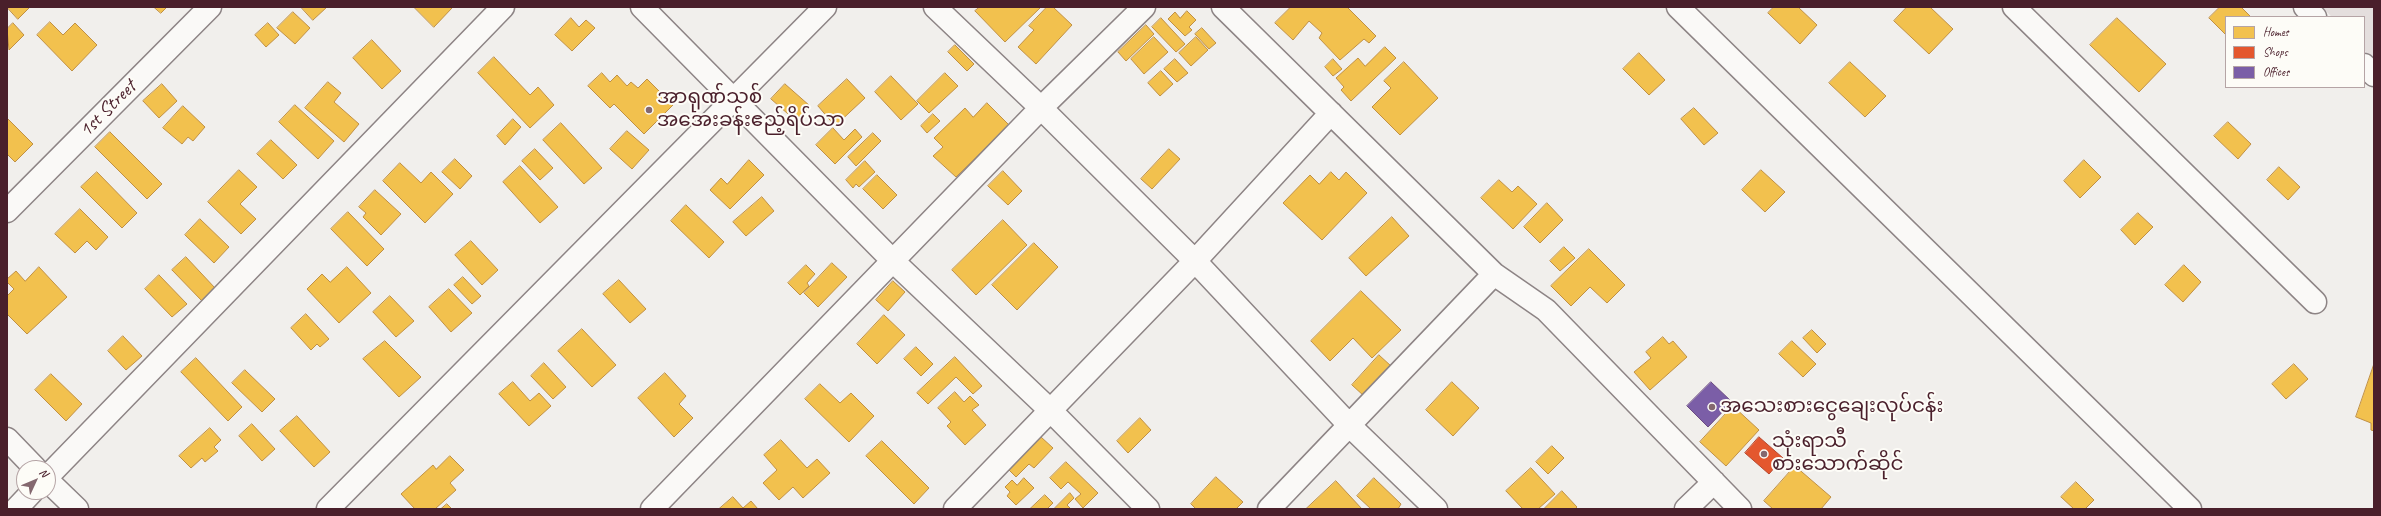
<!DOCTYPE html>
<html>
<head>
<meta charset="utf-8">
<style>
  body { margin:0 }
  #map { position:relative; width:2381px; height:516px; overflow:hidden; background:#f1efec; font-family:Caveat,sans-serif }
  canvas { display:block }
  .frame { position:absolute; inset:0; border:8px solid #4a1f2b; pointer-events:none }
  .legend { position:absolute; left:2225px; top:16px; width:140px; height:72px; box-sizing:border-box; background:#fdfcf7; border:1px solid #b5a4a5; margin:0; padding:5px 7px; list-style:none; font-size:12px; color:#4a1f2b }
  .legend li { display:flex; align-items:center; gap:8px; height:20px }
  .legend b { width:20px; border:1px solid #b5a4a5 }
  .north { position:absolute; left:16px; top:460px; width:40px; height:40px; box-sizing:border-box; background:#fdfcf7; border:1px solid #b5a4a5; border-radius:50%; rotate:46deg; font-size:11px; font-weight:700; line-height:16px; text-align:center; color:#4a1f2b }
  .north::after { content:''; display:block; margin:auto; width:14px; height:18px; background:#84686f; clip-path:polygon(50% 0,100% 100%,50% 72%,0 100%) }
</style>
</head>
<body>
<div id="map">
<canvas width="2381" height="516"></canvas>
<div class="frame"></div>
<ul class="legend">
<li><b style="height:11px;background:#f2c14e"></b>Homes</li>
<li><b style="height:11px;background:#e4572e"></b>Shops</li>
<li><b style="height:11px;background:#7b5ea7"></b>Offices</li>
</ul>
<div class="north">N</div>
</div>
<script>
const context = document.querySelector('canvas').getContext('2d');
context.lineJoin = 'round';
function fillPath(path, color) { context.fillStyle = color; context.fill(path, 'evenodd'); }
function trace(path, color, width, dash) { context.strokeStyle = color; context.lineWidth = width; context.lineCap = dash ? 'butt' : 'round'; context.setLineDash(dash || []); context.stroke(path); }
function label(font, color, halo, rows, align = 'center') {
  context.font = font + ' Caveat,"Noto Sans Myanmar",sans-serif'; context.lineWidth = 4; context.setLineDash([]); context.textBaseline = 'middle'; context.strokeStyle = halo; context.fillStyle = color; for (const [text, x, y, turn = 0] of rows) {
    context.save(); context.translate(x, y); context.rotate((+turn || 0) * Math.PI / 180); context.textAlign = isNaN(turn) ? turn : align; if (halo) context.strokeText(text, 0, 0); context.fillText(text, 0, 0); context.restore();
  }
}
fillPath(new Path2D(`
  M2322,7H2374V60L2364,50V17H2332Z`), '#e4dedd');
const homes = new Path2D(`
  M7,7H30L18,19Z
  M154,7H167L161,13Z
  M301,7H327L313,20Z
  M414,7H451L452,8L434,27Z
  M980,7H1041L1005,42L975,11Z
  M1047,7H1053L1072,25L1036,64L1018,47L1034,30L1029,26Z
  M1291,7H1347L1376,36L1369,43L1364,39L1340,60L1319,38L1322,33L1309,21L1293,40L1275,23Z
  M1774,7H1798L1817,25L1800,44L1768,13Z
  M1907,7H1930L1953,29L1929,54L1894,21Z
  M2220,7H2241L2251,17H2226V35L2209,18Z
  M1187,11L1196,20L1189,27L1192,30L1185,36L1168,19L1175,12L1180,18Z
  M293,12L310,28L295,44L277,28Z
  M571,18L579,27L586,20L595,28L572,51L555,35Z
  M1161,18L1185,44L1176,52L1152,27Z
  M2117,18L2166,64L2139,92L2090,45Z
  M50,22L63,35L75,23L97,45L72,71L37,35Z
  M13,23L24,35L9,50L7,29Z
  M268,23L279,35L266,47L255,35Z
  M1146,25L1154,34L1126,61L1118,52Z
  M1202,28L1216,43L1209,49L1195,34Z
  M1154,37L1168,52L1144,74L1131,59Z
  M1196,37L1208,50L1191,66L1179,53Z
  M372,40L401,71L382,89L353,58Z
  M955,45L974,64L967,71L948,52Z
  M1385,47L1396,58L1351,101L1341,90L1344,87L1336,78L1358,58L1365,66Z
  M1639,53L1665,80L1649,95L1623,69Z
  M494,57L530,95L538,87L554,105L530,128L478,73Z
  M1175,59L1188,73L1177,82L1164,69Z
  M1333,59L1342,69L1333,76L1325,67Z
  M1404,62L1438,98L1400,135L1372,107L1391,88L1384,81Z
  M1850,62L1886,96L1865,117L1829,83Z
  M1161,71L1173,84L1160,96L1148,83Z
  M602,73L610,82L617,75L627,86L631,82L638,88L647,79L673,105L644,134L614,104L610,108L588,86Z
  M945,73L958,86L929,113L917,101Z
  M891,76L918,104L901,120L875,92Z
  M847,79L865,98L835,126L818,106Z
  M328,82L341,93L334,102L359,124L344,142L305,108Z
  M162,84L177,101L159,118L143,101Z
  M785,84L810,106L796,121L771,99Z
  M987,103L1009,125L956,177L933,156L943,147L934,138L965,108L973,117Z
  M295,105L334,141L318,159L279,122Z
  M183,106L205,127L193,141L188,137L182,144L163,128Z
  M1694,108L1718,133L1704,145L1681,119Z
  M933,114L940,121L927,133L921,126Z
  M7,118L33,144L15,162L7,154Z
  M513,119L521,127L505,145L497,136Z
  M2228,122L2251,144L2238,159L2214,136Z
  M561,123L602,168L584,184L543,140Z
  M833,128L844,140L855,129L862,137L835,164L816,145Z
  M627,131L649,150L632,169L610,149Z
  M110,132L162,184L147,199L95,147Z
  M873,133L881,141L856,166L848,157Z
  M271,140L297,165L283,179L257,154Z
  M535,149L553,168L540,180L522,161Z
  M1169,149L1180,159L1152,189L1141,179Z
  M455,159L472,176L460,189L442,172Z
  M749,160L764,175L730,209L710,190L721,178L727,184Z
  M2084,160L2101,177L2080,198L2064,181Z
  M865,161L875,172L859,187L856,184L853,188L846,180Z
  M400,163L421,183L431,172L453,194L425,223L383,181Z
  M520,166L558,207L540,223L503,182Z
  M2279,167L2300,187L2288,200L2267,180Z
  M239,170L257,187L240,204L256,219L241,234L208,202Z
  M1761,170L1785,192L1765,212L1742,190Z
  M1003,171L1022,191L1008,205L988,186Z
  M97,172L137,213L122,228L81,187Z
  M1331,172L1339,180L1346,172L1367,193L1322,240L1283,203L1310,175L1319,184Z
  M877,175L897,195L883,209L863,189Z
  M1499,180L1512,192L1518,186L1537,204L1513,229L1481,198Z
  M375,190L401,214L381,235L363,217L366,213L359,207Z
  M762,197L774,211L746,236L733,222Z
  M1547,203L1563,220L1540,243L1524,227Z
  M686,205L724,242L709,258L671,221Z
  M80,209L108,237L96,250L87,241L75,253L55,234Z
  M348,212L384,249L367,266L331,229Z
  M2138,213L2153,227L2135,245L2121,230Z
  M1392,217L1409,236L1366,276L1349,258Z
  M200,219L229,247L214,263L185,235Z
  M1003,220L1027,245L976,295L952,270Z
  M471,241L498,270L482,285L455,255Z
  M1034,243L1058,267L1017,310L992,285Z
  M1564,247L1575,258L1560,271L1550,261Z
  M1589,249L1625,285L1607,303L1590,287L1571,306L1551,286Z
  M186,257L215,288L202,301L172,270Z
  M832,263L847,277L818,307L804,293Z
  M806,265L815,274L807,283L809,286L800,295L788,283Z
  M2184,265L2201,282L2183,302L2165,285Z
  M39,267L67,297L27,334L7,314V296L14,289L7,282V279L16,271L25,281Z
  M347,267L371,293L339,323L307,289L322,274L330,282Z
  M159,275L187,304L172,317L145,289Z
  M463,277L481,296L472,304L454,285Z
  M619,280L646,309L630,323L603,294Z
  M893,281L905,292L888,311L876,300Z
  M449,289L472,313L451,332L429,307Z
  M1361,291L1401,330L1372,358L1353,338L1330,361L1311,341Z
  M390,296L414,321L396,337L373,312Z
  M306,314L329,339L320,347L317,344L311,350L291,328Z
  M884,315L905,335L877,364L857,344Z
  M582,329L616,365L592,387L558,351Z
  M1812,330L1826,344L1817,353L1803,338Z
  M123,336L142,356L126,370L108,351Z
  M1663,337L1669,344L1673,341L1687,357L1650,390L1634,372L1651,358L1646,352Z
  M385,341L421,377L399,397L363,359Z
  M1792,341L1816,364L1803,377L1779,354Z
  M916,347L933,364L921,376L904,359Z
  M1379,355L1391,366L1364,396L1352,385Z
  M955,357L982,386L973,394L956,377L928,404L917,393Z
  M196,358L242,407L228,421L181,372Z
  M544,363L566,387L553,399L531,376Z
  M2294,364L2308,379L2286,399L2272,384Z
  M2374,364V431L2371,430V423L2356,417Z
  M245,370L275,399L262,412L232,383Z
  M665,373L686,396L679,404L693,418L674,437L638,398Z
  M51,374L82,404L66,421L35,390Z
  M513,382L530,401L539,393L551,406L529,426L499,394Z
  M1452,382L1479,408L1453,436L1426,410Z
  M820,384L840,403L851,393L874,416L849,442L805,399Z
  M955,392L964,402L970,396L979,405L972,410L986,425L965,445L947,426L951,422L938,408Z
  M1733,406L1759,430L1726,466L1700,442Z
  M297,416L330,452L314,467L280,431Z
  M1140,418L1151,430L1128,453L1117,441Z
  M252,424L275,449L262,461L239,436Z
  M210,428L221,440L214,447L218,451L205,462L202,458L191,468L179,456Z
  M1041,437L1053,448L1034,468L1029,464L1016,477L1009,470Z
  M781,440L807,468L817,459L830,473L803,498L793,487L779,500L763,483L777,470L764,455Z
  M882,441L929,488L914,504L866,456Z
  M1552,446L1564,458L1548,474L1536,462Z
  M450,456L464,470L450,483L456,490L435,509H415L401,494L433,465L436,469Z
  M1066,462L1098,493L1083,508L1075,499L1081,494L1068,482L1061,489L1050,478Z
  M1795,466L1831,497L1821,509H1773L1764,501Z
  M1531,468L1555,494L1538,509H1523L1506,491Z
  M1216,477L1243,502L1236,509H1196L1191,504Z
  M1024,478L1034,488L1016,505L1007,496L1010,492L1005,487L1012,480L1017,485Z
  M1374,478L1401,504L1398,509H1371L1357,496Z
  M1336,481L1362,509H1306Z
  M2076,482L2094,500L2085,509H2074L2061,497Z
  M1562,491L1577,507L1575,509H1544Z
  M1070,493L1074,498L1067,505L1071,509H1054Z
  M1045,495L1053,503L1047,509H1030Z
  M733,497L743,508L751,501L758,509H719Z
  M447,504L452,509H441Z`);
fillPath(homes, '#f2c14e');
trace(homes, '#c09044', 1);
const shops = new Path2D(`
  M1759,437L1783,458L1769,474L1745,453Z`);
fillPath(shops, '#e4572e');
trace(shops, '#b6462d', 1);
const offices = new Path2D(`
  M1711,382L1732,402L1708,427L1687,406Z`);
fillPath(offices, '#7b5ea7');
trace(offices, '#6c4b82', 1);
const minor = new Path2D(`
  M642,7L894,262L1051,411L1148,509
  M935,7L1041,108L1195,261L1350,426L1436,509
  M1223,7L1494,274L1546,310L1740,509
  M1678,7L2190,509
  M2014,7L2315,302
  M2305,7L2315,17
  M2364,65L2374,75
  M7,211L210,7
  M7,439L35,468
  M48,476L503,7
  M48,481L77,509
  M16,509L32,492
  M328,509L825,7
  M652,509L1041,108L1144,7
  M955,509L1195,261L1331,113
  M1269,509L1494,274
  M1686,509L1714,482`);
trace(minor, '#8d8485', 25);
trace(minor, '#faf9f7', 22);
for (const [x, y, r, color] of [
  [649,110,4,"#84686f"],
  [1712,407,4,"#84686f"],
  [1764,454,4,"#84686f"]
]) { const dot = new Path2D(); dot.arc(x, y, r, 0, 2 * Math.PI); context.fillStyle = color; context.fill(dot); trace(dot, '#fdfcf7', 1.5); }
label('20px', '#4a1f2b', '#fdfcf7', [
  ["အာရုဏ်သစ်",657,98],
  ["အအေးခန်းဧည့်ရိပ်သာ",657,121],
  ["အသေးစားငွေချေးလုပ်ငန်း",1720,407],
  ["သုံးရာသီ",1772,442],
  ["စားသောက်ဆိုင်",1772,465]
], 'left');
label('20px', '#4a1f2b', '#fdfcf7', [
  ["1st Street",108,109,-45]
]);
</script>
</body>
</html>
